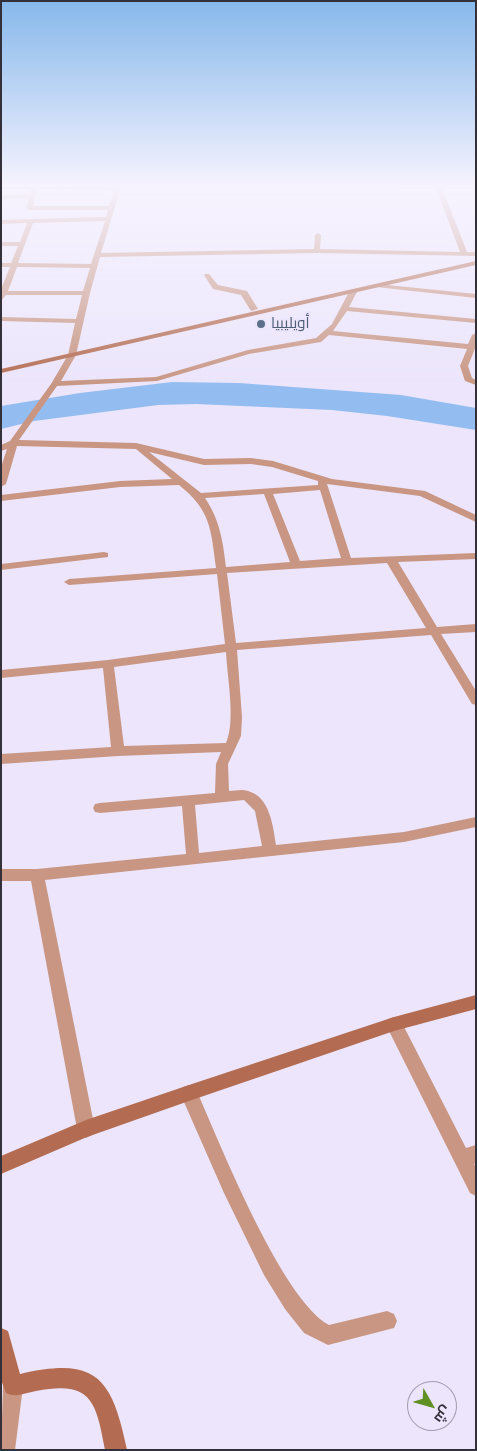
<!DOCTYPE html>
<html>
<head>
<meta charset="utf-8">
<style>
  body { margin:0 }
  #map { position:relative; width:477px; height:1451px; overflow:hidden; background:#ece5fc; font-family:Helvetica,Cairo,sans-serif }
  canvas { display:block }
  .frame { position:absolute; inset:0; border:2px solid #33303a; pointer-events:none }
  .north { position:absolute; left:407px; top:1381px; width:50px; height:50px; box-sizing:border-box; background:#ece5fc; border:1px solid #a29dae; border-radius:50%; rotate:128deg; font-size:14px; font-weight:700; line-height:20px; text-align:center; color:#33303a }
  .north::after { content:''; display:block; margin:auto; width:18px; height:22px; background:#608f24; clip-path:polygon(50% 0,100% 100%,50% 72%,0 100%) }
</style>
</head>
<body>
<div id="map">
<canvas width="477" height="1451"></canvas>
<div class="frame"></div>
<div class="north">ش</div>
</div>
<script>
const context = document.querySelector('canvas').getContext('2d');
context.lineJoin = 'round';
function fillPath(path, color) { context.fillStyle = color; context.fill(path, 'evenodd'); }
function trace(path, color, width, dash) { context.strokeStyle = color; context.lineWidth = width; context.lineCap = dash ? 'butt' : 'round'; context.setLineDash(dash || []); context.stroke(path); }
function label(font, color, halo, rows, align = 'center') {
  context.font = font + ' Helvetica,Cairo,sans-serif'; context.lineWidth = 4; context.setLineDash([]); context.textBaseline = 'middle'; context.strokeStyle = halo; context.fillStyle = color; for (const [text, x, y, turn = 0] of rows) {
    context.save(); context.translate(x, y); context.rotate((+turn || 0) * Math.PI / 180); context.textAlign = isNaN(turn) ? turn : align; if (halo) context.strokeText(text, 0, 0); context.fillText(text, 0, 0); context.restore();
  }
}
fillPath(new Path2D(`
  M172,382L239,383L401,395L476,408V430L387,416L332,410L196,404L158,405L34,421L1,429V406L80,393Z`), '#93bdf0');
fillPath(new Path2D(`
  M116,184H122L101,253L314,249L315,235L318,233L321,235L320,249L460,252L436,188H397L394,186L397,184H476V188H442L467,252H476V256L317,253L100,257L90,293L76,355L61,381L156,377L248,350L316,338L332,324L349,292L353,290L357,292L349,307L476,319V323L347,311L333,331L468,344L472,335L476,333V346L468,366L472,378L476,380V385L465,381L460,366L467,349L329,335L321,342L249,354L157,381L57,386L19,440L136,443L204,459L251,458L273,461L332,479L425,491L476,515V522L420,496L327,484L351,558L476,553V559L398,562L437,627L476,624V632L441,634L476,691V705L472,704L431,635L237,650L242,717L241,736L228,764L229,791C235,791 242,789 248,791C270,797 273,826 276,845L404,832L476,817V827L404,842L45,880L95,1129L92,1135L86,1138L80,1135L77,1129L31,881H1V869H37L186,854L182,806L100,813L95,812L93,808L95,804L100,803L215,793L216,764L221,752L118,756L1,764V754L111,747L103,668L1,678V670L108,660L225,644L217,574L69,585L64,582L69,579L216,568C211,530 211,510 179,485L120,487L1,501V495L120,481L172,479L136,449L17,446L6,484L1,487V467L7,449L1,451V445L10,441L51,384L68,355L75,323L1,321V317L76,319L82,295H6L1,301V289L10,267H1V263H11L18,246H1V242H20L27,223L1,224V220L106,217L108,210H29L26,208L29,198L1,199V195L30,194L31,189H1V185L115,186ZM37,189L114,190L109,206H33ZM105,221L91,264L18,263L33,223ZM17,267L90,268L83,291H8ZM149,452L204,465L251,464L272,467L318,481V485L201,493ZM320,490L341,558L300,561L273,494ZM264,494L290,562L226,567C223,542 220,520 205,498ZM387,563L426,628L236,643L227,573ZM226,652C227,676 236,721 226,743L124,746L114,667ZM244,800L255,811L262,846L199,853L195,805Z
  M205,274H209L218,285L247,291L258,309L251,311L241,295L213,289L204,275Z
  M378,284L476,294V298L376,287V285Z
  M104,552L108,553V557L1,570V564Z
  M394,1017L400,1019L466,1148L476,1145V1163L474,1164L476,1167V1196L470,1193L388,1029L386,1024L388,1019Z
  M189,1085L195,1087C219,1141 281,1299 329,1325L387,1311L394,1314L397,1321L394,1328L328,1345L304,1333L285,1309L264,1275L224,1193L180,1093L183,1087Z
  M13,1376L20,1379L23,1386L15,1450H1L3,1386L6,1379Z`), '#c89683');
fillPath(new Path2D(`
  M476,261V265L1,373V369Z
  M476,995V1009L394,1031L189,1101L87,1137L1,1174V1156L86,1120L189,1085L394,1017Z
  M1,1328L8,1331L20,1374C97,1356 112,1378 127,1450H105C96,1402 92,1380 36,1391C25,1393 16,1398 6,1393L1,1380Z`), '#b36c51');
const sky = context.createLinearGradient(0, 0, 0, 387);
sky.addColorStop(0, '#86b8eb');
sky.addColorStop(0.48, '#f6f3fe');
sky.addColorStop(1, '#f6f3fe00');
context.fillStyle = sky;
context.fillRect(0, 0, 477, 387);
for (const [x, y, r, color] of [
  [261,324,5,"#5c6f8a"]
]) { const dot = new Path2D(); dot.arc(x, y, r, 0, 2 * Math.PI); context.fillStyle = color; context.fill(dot); trace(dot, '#ece5fc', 2); }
label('15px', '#4e5e75', '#ece5fc', [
  ["أويليبيا",271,324]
], 'left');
</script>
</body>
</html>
